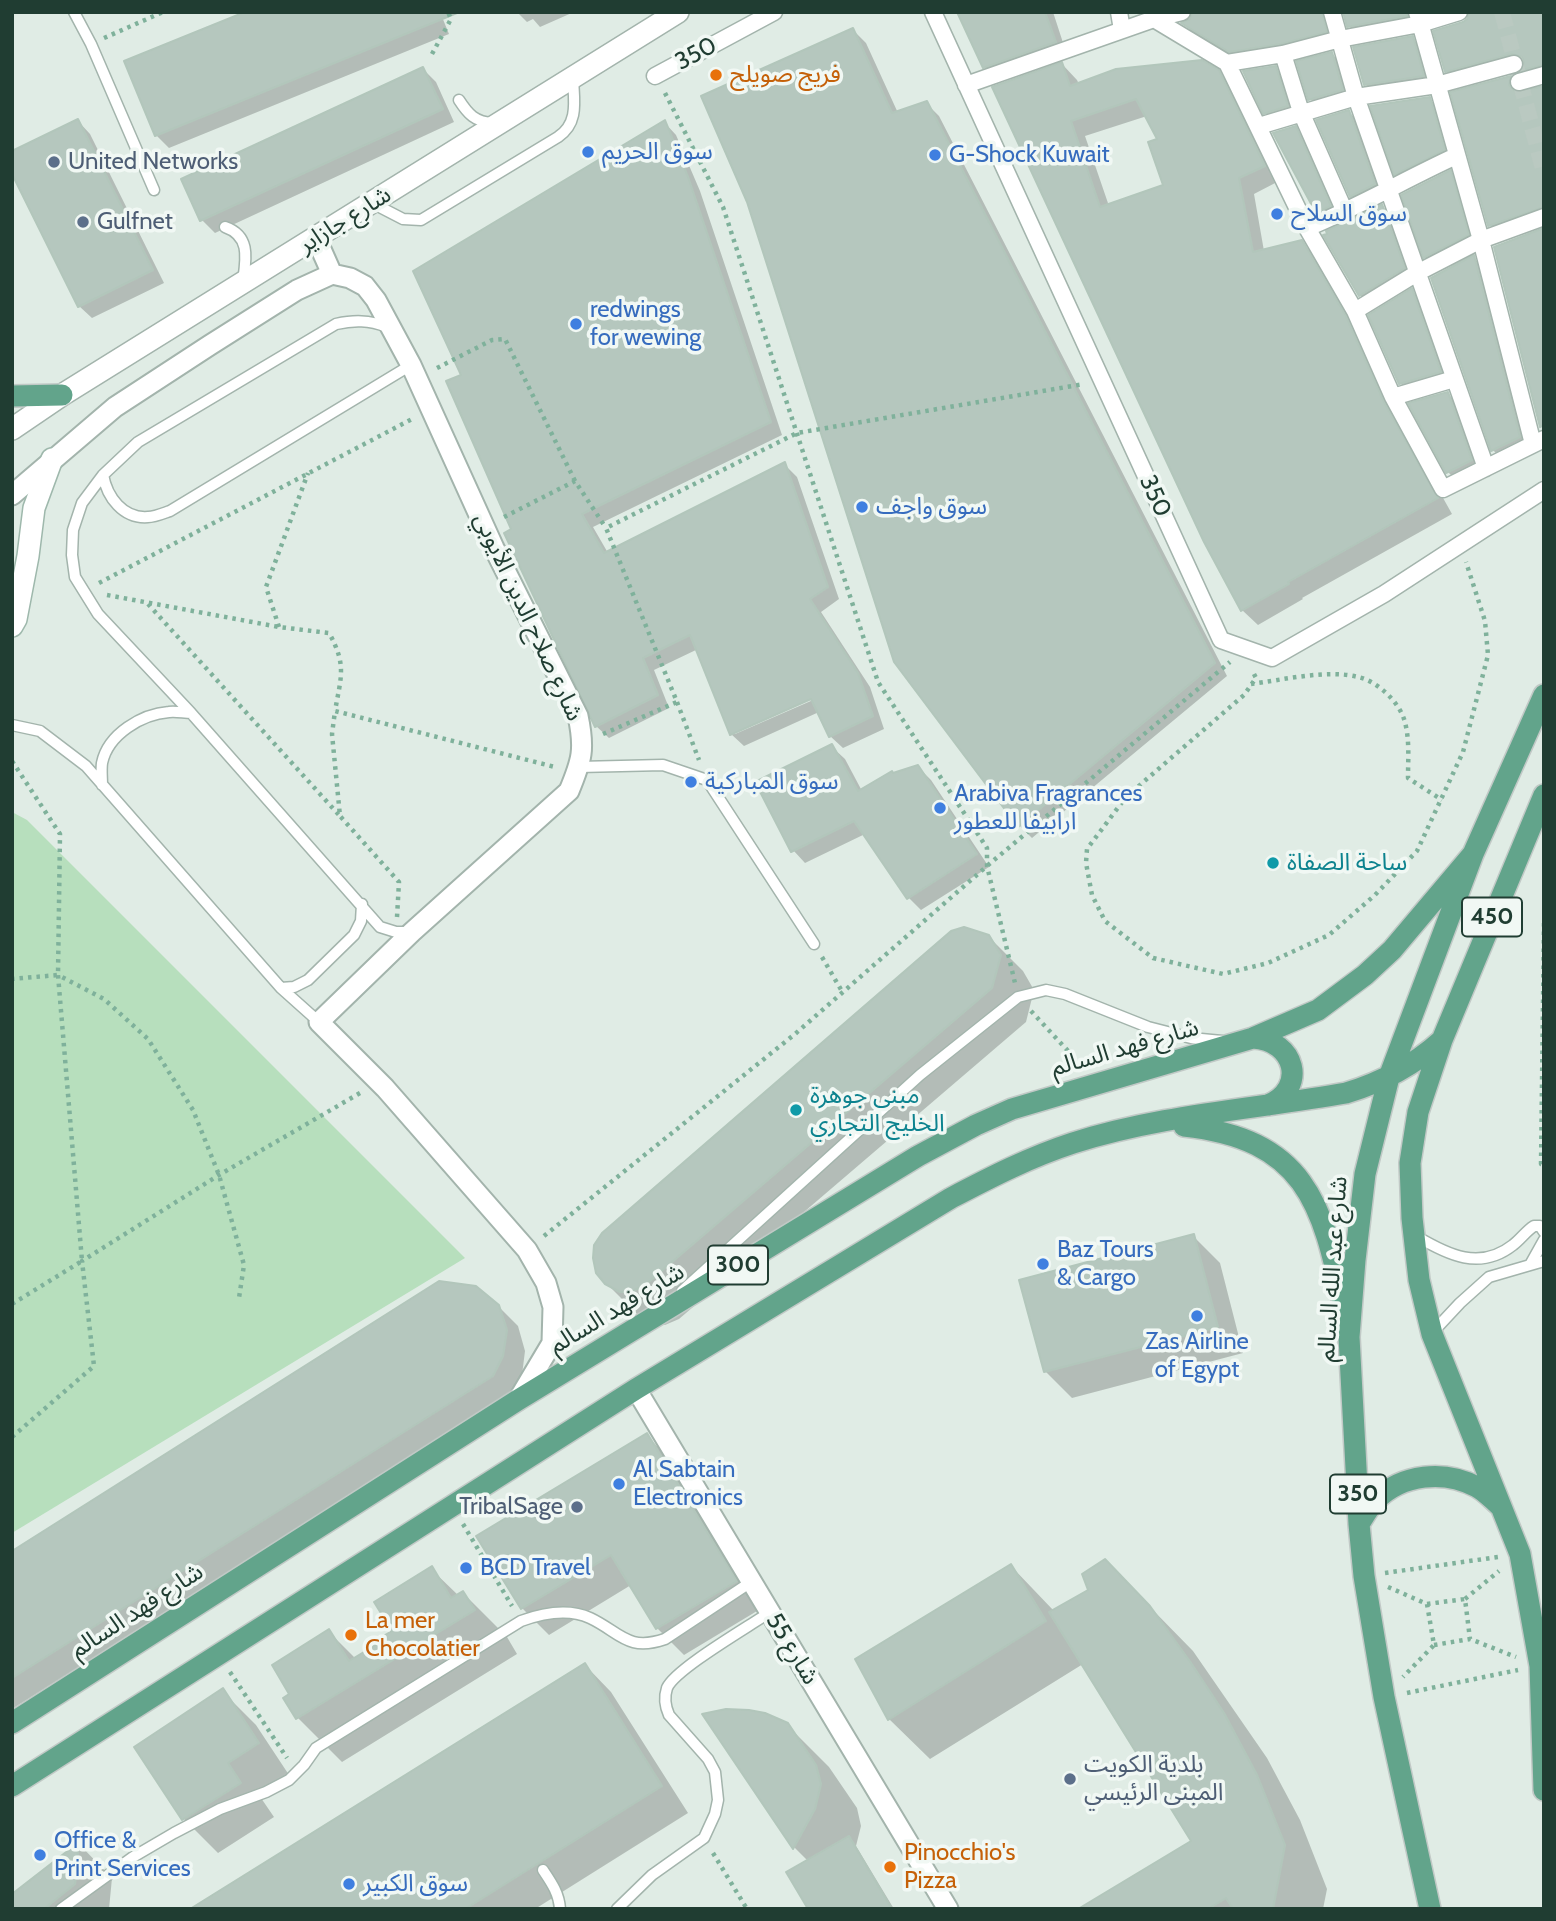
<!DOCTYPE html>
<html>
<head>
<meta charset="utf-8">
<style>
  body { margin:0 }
  #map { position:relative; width:1556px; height:1921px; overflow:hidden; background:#e0ece5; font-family:Cabin,sans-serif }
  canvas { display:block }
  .frame { position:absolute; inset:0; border:14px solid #203d32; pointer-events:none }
</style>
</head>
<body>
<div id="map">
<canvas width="1556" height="1921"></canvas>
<div class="frame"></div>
</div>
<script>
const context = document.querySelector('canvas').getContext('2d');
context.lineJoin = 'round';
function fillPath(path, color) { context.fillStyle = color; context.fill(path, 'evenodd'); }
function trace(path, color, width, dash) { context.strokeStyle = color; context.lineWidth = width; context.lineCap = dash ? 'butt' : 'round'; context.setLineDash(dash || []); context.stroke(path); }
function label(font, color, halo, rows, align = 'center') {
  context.font = font + ' Cabin,"Noto Sans Arabic",sans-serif'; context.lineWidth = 7; context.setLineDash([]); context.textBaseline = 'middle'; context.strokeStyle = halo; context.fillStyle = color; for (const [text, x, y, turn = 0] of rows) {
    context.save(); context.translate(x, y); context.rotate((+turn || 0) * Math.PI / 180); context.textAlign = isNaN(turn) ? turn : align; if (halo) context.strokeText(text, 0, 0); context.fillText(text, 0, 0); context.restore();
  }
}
fillPath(new Path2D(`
  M12,812L27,820L465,1258L12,1533Z`), '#b7dfbd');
fillPath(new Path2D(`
  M440,12L449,34L169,148L156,135Z
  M517,12H574L540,27L533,19L527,22Z
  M958,12H1053L1067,55L997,80L984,67Z
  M1165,12H1544V81L1537,82L1525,67L1459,84L1446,71L1471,14L1442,23L1362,39L1349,26L1344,13L1334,24L1339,44L1244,64L1196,36L1184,24L1190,21L1195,14L1172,19Z
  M853,30L866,43L898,113L926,103L939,116L1227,676L1032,838L1019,825Z
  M1412,38L1425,51L1436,89L1378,97L1365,84Z
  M1332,54L1345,67L1355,103L1323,112L1310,99Z
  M1062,64L1077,80L1079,84L1218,72L1234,88L1279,181L1254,194L1264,251L1301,242L1317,258L1361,333L1399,419L1452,514L1302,598L1303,599L1258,625L1242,610L994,88ZM1147,116L1159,140L1165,187L1109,206L1085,136Z
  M1275,68L1288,81L1300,119L1278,126L1265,113Z
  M423,69L436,82L454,122L215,233L202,220L183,180Z
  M1510,78L1523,90L1522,94L1544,87V223L1503,238L1490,225L1453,93Z
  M1429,99L1442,111L1457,163L1410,186L1397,173Z
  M1349,112L1362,125L1387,197L1364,209L1351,196Z
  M78,121L90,134L164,283L92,318L79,306Z
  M664,122L676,135L700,191L782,435L593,527L608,553L785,465L797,477L839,599L821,612L870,687L884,729L843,748L830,736L819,712L744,746L731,734L698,649L654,670L669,708L609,738L596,726L513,530L463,376ZM818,694L820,697L735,734V731Z
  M1295,128L1308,141L1342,219L1330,225L1317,212Z
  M1450,172L1463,185L1480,248L1438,270L1425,257Z
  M1382,206L1395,219L1417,281L1373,308L1360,295L1326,236Z
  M1474,258L1486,270L1532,450L1505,463L1493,450Z
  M1412,291L1424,303L1453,385L1413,396L1400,383Z
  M1448,394L1461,407L1484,473L1461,485L1448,472Z
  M832,747L845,759L862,791L893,775L918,767L931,780L989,867L921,910L908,897L865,834L805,863L793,850Z
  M988,936L1023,971L1034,990L1026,1022L679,1319L665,1325H655L641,1318L606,1283Z
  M1193,1236L1220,1263L1243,1353L1072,1398L1045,1371Z
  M498,1306L518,1326L525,1351L522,1375L512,1395L12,1709V1553Z
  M647,1436L673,1462L762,1608L684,1655L657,1628L631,1585L549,1635L522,1608Z
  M1011,1566L1054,1611L1148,1605L1193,1651L1267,1758L1300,1820L1327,1889L1323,1909H1082L1193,1841L1083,1664L930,1759L889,1719Z
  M431,1569L459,1596L463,1593L507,1637L517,1654L342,1762L298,1718L285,1698L292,1694L329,1632L356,1659L390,1638Z
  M585,1665L611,1692L688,1813L535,1909H193Z
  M222,1691L256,1725L291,1778L261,1798L274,1817L218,1853L184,1819L136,1747Z
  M705,1715L787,1725L829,1767L857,1808L861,1826L856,1846L894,1909H810L808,1861L795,1848Z
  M79,1844L112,1878L109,1909H12L19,1890Z`), '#0003');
const building = new Path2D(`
  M245,12H457V13L155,136L124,61Z
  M957,12H1045L1056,42L983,68Z
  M1192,12H1322L1327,32L1281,44L1229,52L1181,23L1190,19Z
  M1343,12H1407V16L1347,27Z
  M1469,12H1544V65L1522,70L1524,62L1522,57L1512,54L1445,72L1433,31L1463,22L1467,19Z
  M853,28L892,113L927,101L1215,663L1018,827L894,662L747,202L701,96Z
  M1413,36L1424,76L1364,85L1353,47Z
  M1332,52L1343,90L1308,100L1296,61Z
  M1202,60L1219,70L1265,166L1239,178L1253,252L1302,240L1346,316L1384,402L1438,498L1288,582L1289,584L1241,611L1204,542L992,87L1062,62L1070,86L1116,69ZM1136,99L1157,139L1148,142L1163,185L1100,207L1071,121Z
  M1276,66L1288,106L1263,114L1243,71Z
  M423,67L443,109L200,221L181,179Z
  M1511,76L1509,85L1516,92L1544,86V207L1488,226L1450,92Z
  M1430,97L1445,150L1394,175L1370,106Z
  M1349,110L1375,184L1350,197L1316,120Z
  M78,119L153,270L78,307L12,174V151Z
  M665,120L688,177L771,422L582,514L604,553L785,462L828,587L810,599L858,673L873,716L829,737L811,699L730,735L690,635L643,658L658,695L595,727L504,533L511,529L446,381L461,375L413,271Z
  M1296,126L1331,206L1316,213L1273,133Z
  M1451,170L1469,235L1423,258L1401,195Z
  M1382,204L1405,268L1359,296L1323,235L1327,234L1326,231Z
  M1544,228V425L1540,427L1494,247Z
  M1474,255L1520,437L1491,451L1431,278Z
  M1412,288L1441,372L1399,384L1368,315Z
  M1448,392L1472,460L1446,473L1408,403Z
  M832,744L858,791L892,771L893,773L918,765L977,854L907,899L854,821L791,852L755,782Z
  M964,927L989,935L1001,955L992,988L644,1286L630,1292H620L605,1284L596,1273L593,1258L594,1245L602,1233L951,931Z
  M1194,1234L1218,1327L1044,1372L1019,1280Z
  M439,1281L476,1286L499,1305L507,1330L503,1356L493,1376L12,1678V1551Z
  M647,1433L737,1581L656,1629L611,1555L521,1609L476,1536Z
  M1105,1559L1150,1606L1191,1663L1224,1713L1257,1775L1285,1845L1273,1909H1233L1226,1898L1208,1909H1078L1191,1841L1049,1612L1088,1590L1082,1574Z
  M1011,1564L1046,1621L888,1720L855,1659Z
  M432,1566L451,1598L463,1591L475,1610L296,1719L283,1698L289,1694L272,1665L329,1629L349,1661L387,1638L385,1635L392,1631L374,1602Z
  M585,1663L662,1786L465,1909H190Z
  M223,1688L259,1743L228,1763L241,1783L182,1820L134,1747Z
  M726,1709L749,1710L765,1713L788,1723L816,1765L821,1784L815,1809L793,1849L702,1714Z
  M849,1836L892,1909H808L786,1872Z
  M79,1842L75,1884L44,1909H12V1894Z`);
fillPath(building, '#b5c7be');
trace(building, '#b2c6bb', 2);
trace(new Path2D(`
  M1502,12L1544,173`), '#bac9c1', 16, [16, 8]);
const service = new Path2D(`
  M74,12L91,44L154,190
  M459,100C468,114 475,122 493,123
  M372,203L403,219L421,220L558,137C579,123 574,101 573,79
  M225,227C251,236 246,259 243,282
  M387,327C369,320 354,320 336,324L138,442L103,475L82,503L73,530L72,555L75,577L98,614L191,713L380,927L396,932H410
  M103,475C107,497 123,519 148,517C155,517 164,513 170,511L411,365
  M12,725L40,731L86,766L281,988L319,1022
  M579,767L663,765L707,780L814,944
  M102,785C102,778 101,770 102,763C108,734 142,714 169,712C176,711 184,713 191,713
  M281,988L294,987L308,980L354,935L361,921L362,904
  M1416,1236C1448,1255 1480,1271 1513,1245C1521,1239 1526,1231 1534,1226H1540L1544,1232
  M1530,1265L1544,1240
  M682,1291L920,1075L1018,997L1046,990L1065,994L1148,1027L1191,1038L1222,1041
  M1432,1333L1460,1303L1489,1277L1544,1261
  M543,1870C551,1882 559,1893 560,1909
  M61,1909L133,1857L174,1833L220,1809L266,1792L289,1780L304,1765L316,1748L521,1621C543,1613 568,1608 590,1618C620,1632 627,1652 665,1639L751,1582
  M617,1909L652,1875L704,1838L715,1814L718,1800L715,1772L708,1759L669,1715C665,1706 664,1697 667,1688C675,1669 750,1626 770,1612`);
const pedestrian = new Path2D(`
  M933,12L1221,640L1272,658L1384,594L1544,490
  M1119,12L1122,30
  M1332,12L1356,97L1486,468
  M1417,12L1481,240L1533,444
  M1154,19L1182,12
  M1283,54L1301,112L1345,212
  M1227,63L1283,54L1340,39L1420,24L1459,12
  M655,76L774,12
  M1519,82L1544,75
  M966,85L1154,19L1227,63L1307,228L1355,311L1393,397L1443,489L1544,439
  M1259,126L1356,97L1437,85L1514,64
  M1307,228C1358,207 1406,179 1456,156
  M1355,311L1417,273L1481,240L1544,217
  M1393,397L1454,379`);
const minor = new Path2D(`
  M316,238L332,274
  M12,495L115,407L210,345L297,290L332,274L350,278L365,286L376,300L411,365L494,548L578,716C585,749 582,760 569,791L412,932L319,1022L385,1088L527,1250L546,1283L553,1307L552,1343L518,1400
  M636,1389L948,1909`);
const tertiary = new Path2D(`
  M12,429L62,395L678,12`);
const secondary = new Path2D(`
  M12,626L16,619L28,556L34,508L52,459`);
const primary = new Path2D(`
  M12,396L62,395
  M1544,795L1442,1040L1418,1112L1410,1163L1412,1218L1419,1280L1432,1334L1520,1554L1540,1666L1544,1790
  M1253,1038C1295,1040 1308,1088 1268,1105
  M1184,1126C1304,1139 1323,1202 1344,1308
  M1359,1524C1364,1516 1369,1507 1375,1501C1402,1473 1445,1470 1477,1487C1485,1491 1492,1499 1499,1505
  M12,1723L518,1400L918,1156L976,1125L1012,1109L1253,1038L1318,1010L1365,975L1392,950L1473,854
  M12,1786L636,1389L951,1198C991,1177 1030,1157 1073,1143C1160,1115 1255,1109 1346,1093C1383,1082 1413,1066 1442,1040
  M1430,1909L1384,1697L1364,1576L1359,1524L1349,1337L1355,1260L1365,1174L1389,1077L1473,854L1544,695`);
trace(service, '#a3b4ac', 13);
trace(pedestrian, '#a3b4ac', 19);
trace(minor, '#a3b4ac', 23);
trace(tertiary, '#a3b4ac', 24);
trace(secondary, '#9eb8ac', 24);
trace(primary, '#c1c9c6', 24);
trace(new Path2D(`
  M104,38L163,12
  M432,54L451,19L448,12
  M665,93L723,207L878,682L987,848V866L1015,983
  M437,368L492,340L505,339L575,481
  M504,517L575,481L606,528
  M99,583L414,418
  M107,595L279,627L329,633C347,665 341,677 335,711
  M148,604L339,815
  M279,627L266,587L308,473
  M1254,674L1256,678L1244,695L1126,797L1087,849L1086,863L1092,895L1105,921L1153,958L1223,974L1268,963L1329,935L1375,895L1417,851L1463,752L1488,655L1485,621L1466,562
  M1251,684C1282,680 1328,669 1358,677C1377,681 1398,701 1404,719C1410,738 1408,759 1408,778L1442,800
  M677,702L699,760
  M603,734L677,702L606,528L797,433L1084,384
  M12,761L60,834L58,975L12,979
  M397,917L399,882L340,816L332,734L335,711L555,767
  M1544,923L1541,1164L1544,1165
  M822,957L843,993
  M1031,1011L1082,1066
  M544,1236L795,1034L987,866L1230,662
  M12,1304L82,1261L58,975L104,999L148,1039L193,1110L219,1175L244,1265L239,1298
  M12,1437L94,1366L82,1261L219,1175L360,1093
  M463,1524L512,1606
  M1385,1573L1498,1557
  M1388,1587L1427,1604L1434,1645L1403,1677
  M1465,1599L1499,1571
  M1427,1604L1465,1599L1470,1639
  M1434,1645L1470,1639L1516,1657
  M230,1672L287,1758
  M1407,1693L1518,1670
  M713,1853L747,1909`), '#7fb19b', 4.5, [3.5, 5]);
trace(service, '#fff', 10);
trace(pedestrian, '#fff', 16);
trace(minor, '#fff', 19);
trace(tertiary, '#fff', 21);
trace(secondary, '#fff', 21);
trace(primary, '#62a48b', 21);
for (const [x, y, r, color] of [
  [716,75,7,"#e8710a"],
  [588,152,7,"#3f7fe0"],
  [935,155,7,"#3f7fe0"],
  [54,162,7,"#5c6f8a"],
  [1277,214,7,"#3f7fe0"],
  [83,222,7,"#5c6f8a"],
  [576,324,7,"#3f7fe0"],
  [862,507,7,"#3f7fe0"],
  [691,782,7,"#3f7fe0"],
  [940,808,7,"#3f7fe0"],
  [1273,863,7,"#0f9aa8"],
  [796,1110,7,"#0f9aa8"],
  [1043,1264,7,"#3f7fe0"],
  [1197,1316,7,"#3f7fe0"],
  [619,1484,7,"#3f7fe0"],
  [577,1507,7,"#5c6f8a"],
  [466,1568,7,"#3f7fe0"],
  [351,1635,7,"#e8710a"],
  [1070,1779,7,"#5c6f8a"],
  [40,1855,7,"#3f7fe0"],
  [890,1867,7,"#e8710a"],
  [349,1884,7,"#3f7fe0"]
]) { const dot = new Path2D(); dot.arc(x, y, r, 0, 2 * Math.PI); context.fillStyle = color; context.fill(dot); trace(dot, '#f1f8f4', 2.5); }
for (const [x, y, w] of [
  [1492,917,60],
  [738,1265,60],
  [1358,1494,56]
]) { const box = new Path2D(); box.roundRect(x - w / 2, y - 19.5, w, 39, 5); context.fillStyle = '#f1f8f4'; context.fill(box); trace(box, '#203d32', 2); }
label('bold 23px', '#203d32', null, [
  ["450",1492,917],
  ["300",738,1265],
  ["350",1358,1494]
]);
label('24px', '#203d32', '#f1f8f4', [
  ["350",696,54,-28],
  ["شارع جازاير",345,220,-32],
  ["350",1155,496,65],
  ["شارع صلاح الدين الأيوبي",528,617,65],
  ["شارع فهد السالم",1125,1048,-16],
  ["شارع عبد الله السالم",1333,1269,-86],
  ["شارع فهد السالم",617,1309,-31],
  ["شارع فهد السالم",137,1611,-33],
  ["شارع 55",792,1649,59]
]);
label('24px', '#c56008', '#f1f8f4', [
  ["فريج صويلح",730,75],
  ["La mer",365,1621],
  ["Chocolatier",365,1649],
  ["Pinocchio's",904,1853],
  ["Pizza",904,1881]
], 'left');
label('24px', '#366cbe', '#f1f8f4', [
  ["سوق الحريم",602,152],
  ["G-Shock Kuwait",949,155],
  ["سوق السلاح",1291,214],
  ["redwings",590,310],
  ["for wewing",590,338],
  ["سوق واجف",876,507],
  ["سوق المباركية",705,782],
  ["Arabiva Fragrances",954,794],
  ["ارابيفا للعطور",954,822],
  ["Baz Tours",1057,1250],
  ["& Cargo",1057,1278],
  ["Zas Airline",1197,1342,"center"],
  ["of Egypt",1197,1370,"center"],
  ["Al Sabtain",633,1470],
  ["Electronics",633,1498],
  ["BCD Travel",480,1568],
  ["Office &",54,1841],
  ["Print Services",54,1869],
  ["سوق الكبير",363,1884]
], 'left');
label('24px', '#4e5e75', '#f1f8f4', [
  ["United Networks",68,162],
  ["Gulfnet",97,222],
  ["TribalSage",563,1507,"right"],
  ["بلدية الكويت",1084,1765],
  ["المبنى الرئيسي",1084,1793]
], 'left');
label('24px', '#0d838f', '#f1f8f4', [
  ["ساحة الصفاة",1287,863],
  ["مبنى جوهرة",810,1096],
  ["الخليج التجاري",810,1124]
], 'left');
</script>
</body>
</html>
